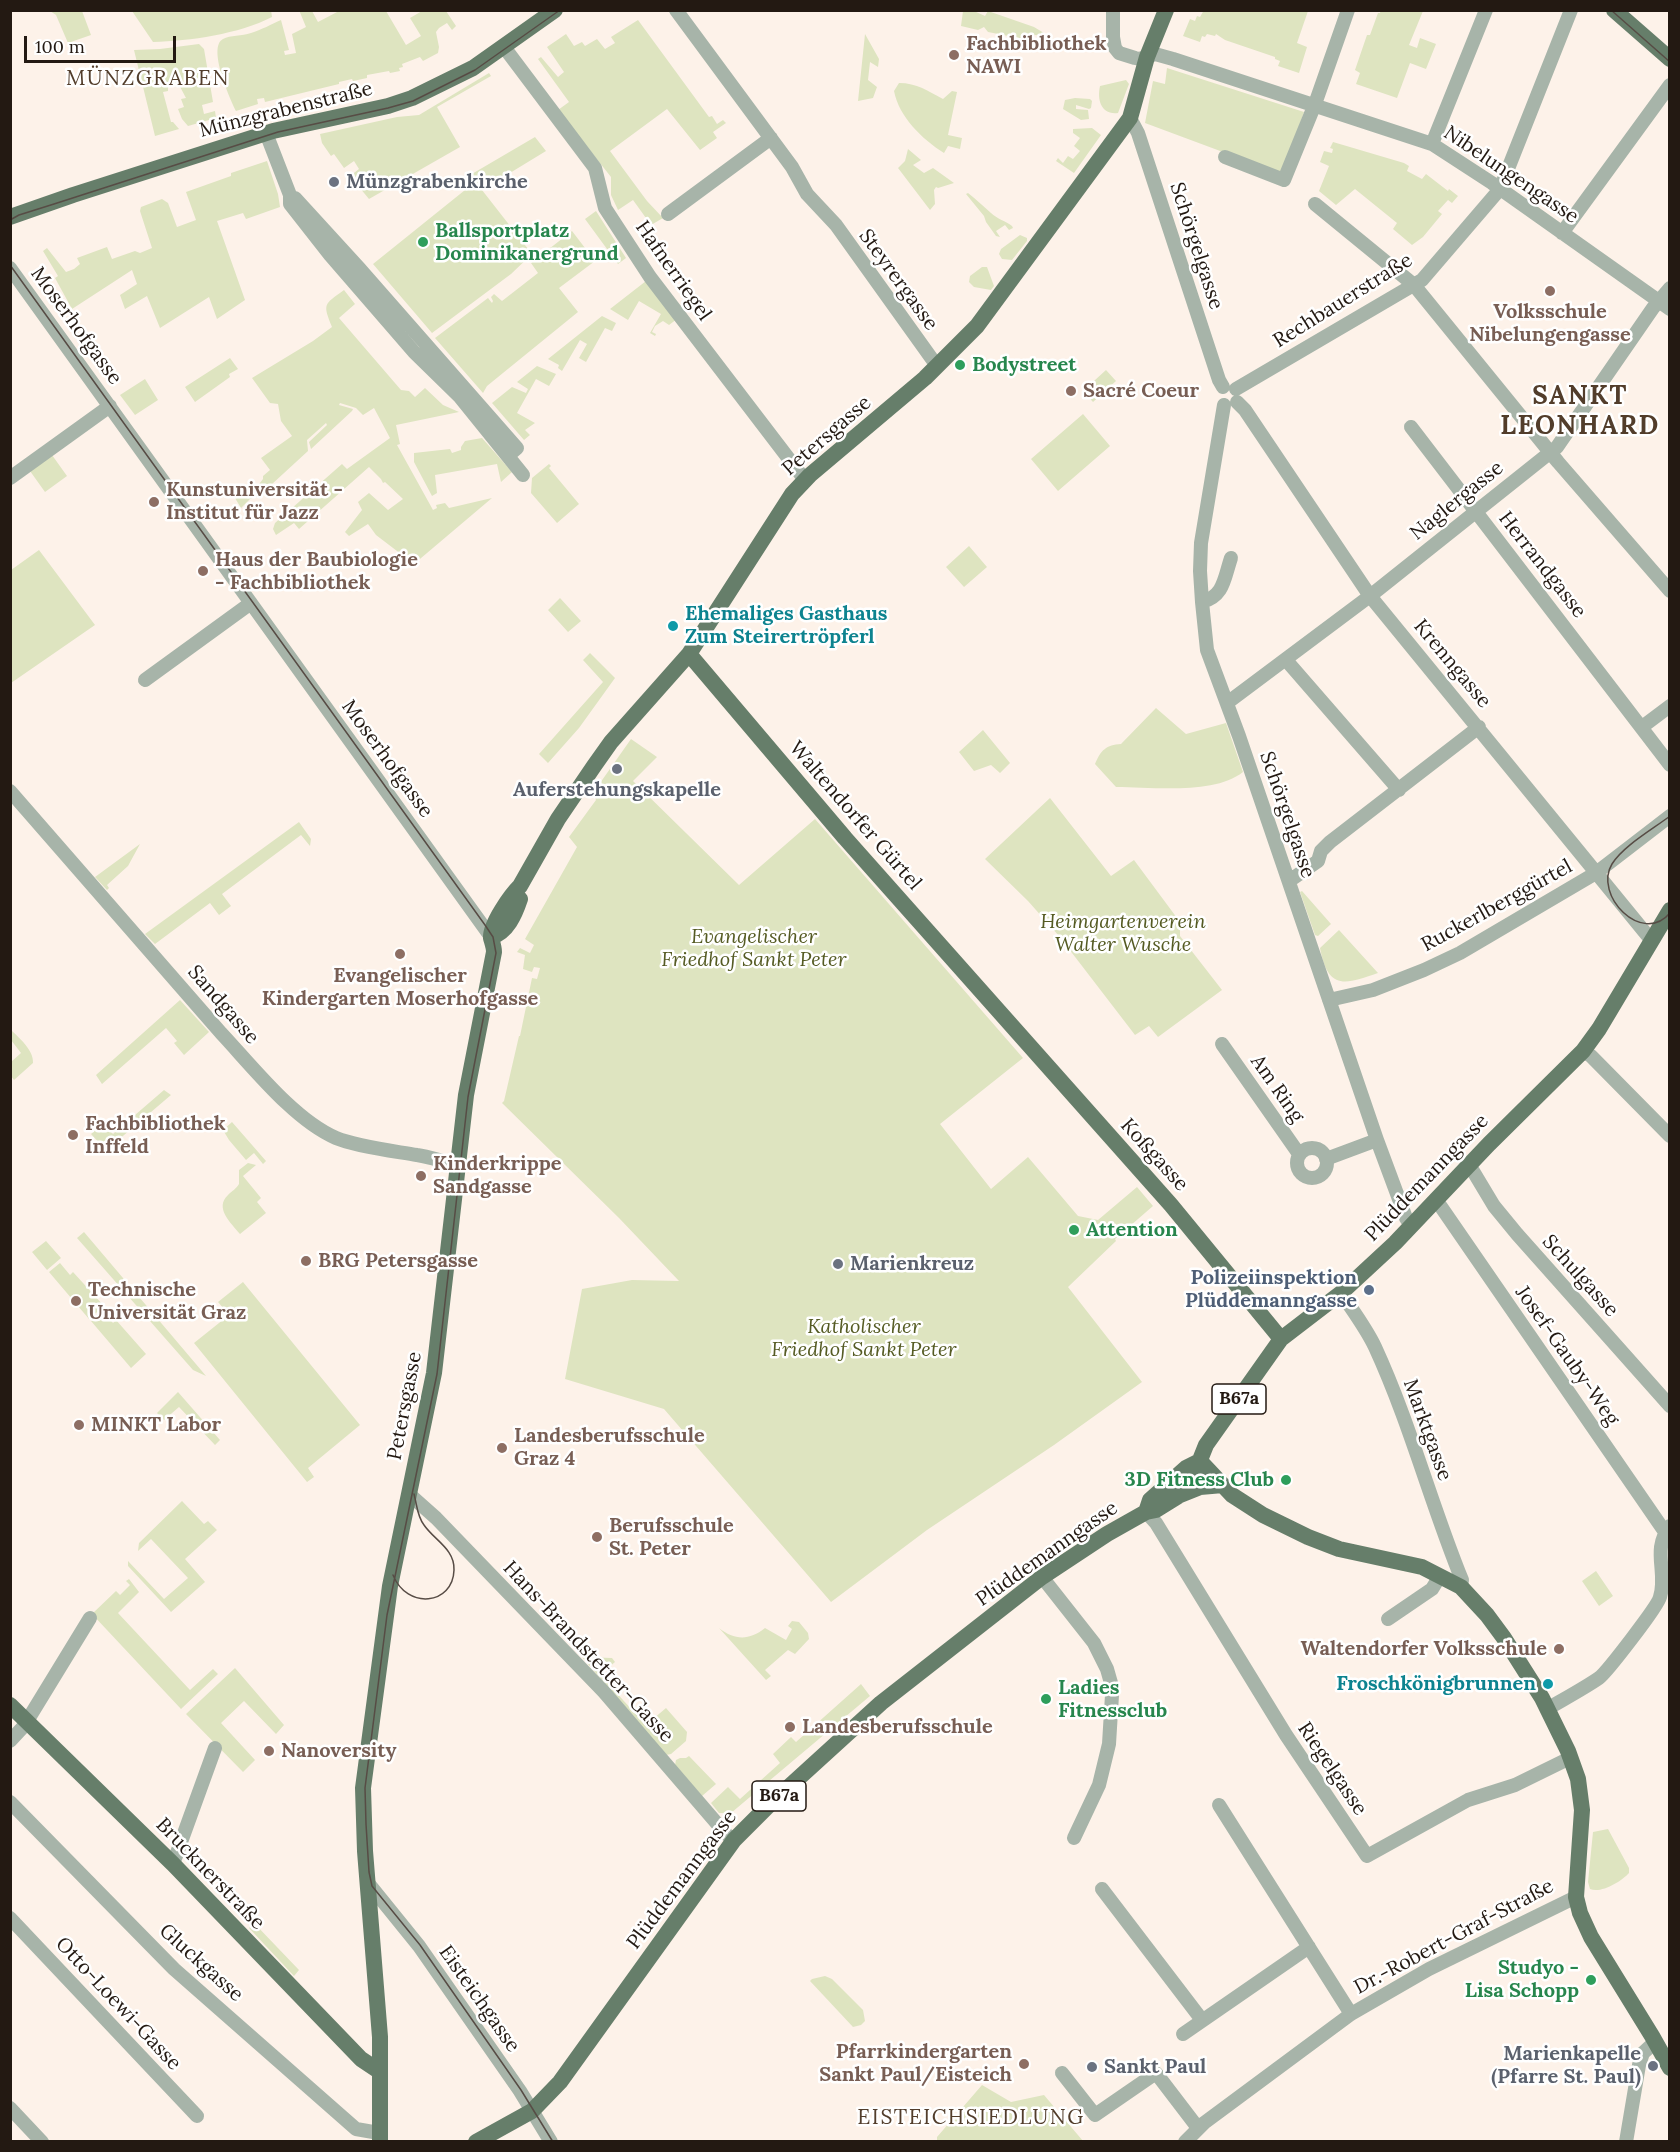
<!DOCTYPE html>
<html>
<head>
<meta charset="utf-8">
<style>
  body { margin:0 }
  #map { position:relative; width:1680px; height:2152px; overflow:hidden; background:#fdf2e9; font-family:Lora,serif }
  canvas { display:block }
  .frame { position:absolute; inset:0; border:12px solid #231912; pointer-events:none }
  .scale { position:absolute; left:24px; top:36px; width:152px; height:27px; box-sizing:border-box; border:3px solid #231912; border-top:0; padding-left:8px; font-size:18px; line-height:21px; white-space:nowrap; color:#231912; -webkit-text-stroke:4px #fff; paint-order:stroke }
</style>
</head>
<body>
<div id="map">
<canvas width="1680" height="2152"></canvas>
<div class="frame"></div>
<div class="scale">100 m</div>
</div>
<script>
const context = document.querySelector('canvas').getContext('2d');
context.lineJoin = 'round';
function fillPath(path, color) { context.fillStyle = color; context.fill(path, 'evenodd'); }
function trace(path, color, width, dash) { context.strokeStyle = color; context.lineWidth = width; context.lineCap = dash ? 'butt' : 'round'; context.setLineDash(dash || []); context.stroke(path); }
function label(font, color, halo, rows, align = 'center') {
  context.font = font + ' Lora,serif'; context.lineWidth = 5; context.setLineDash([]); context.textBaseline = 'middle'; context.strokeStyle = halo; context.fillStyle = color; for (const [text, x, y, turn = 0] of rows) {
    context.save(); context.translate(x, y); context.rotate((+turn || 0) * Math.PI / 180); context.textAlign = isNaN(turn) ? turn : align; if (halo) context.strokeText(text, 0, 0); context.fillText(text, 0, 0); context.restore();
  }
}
fillPath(new Path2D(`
  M271,10L272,17C239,34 190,41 153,42L132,11Z
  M299,10L312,11L318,22L339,11H386L406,45L421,36L410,18L422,11H446L456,26L452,30L447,23L439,28L436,32L439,47L438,53L423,61L420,57L402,64L403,67L399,68L400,71L390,73L389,71L367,75V78L353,81L352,79L339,82V84L265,102L264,98L257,99L258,104L236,111C230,99 207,47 223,39C230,35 242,36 251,33C261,30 272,24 281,20L289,50L284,51L285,55L296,53L292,34L306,27Z
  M1204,10L1308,11L1297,43L1307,47L1299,73L1278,66L1280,61L1275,59V57L1225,40L1216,34L1215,36L1207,34L1205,37L1202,36L1200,42L1183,36L1190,19L1195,21L1197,16L1200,17Z
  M1381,10L1423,11L1409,45L1417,48L1420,38L1436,44L1426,69L1410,63L1397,98L1356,84L1360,73L1355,70L1367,35H1370L1378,13H1380Z
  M50,11H82L91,35L68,43L56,15Z
  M963,11H974L985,16L988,11L1034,27L1049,36L1035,35L1024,39L988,32L984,27L978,30L961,26Z
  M638,20L709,117L712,116L717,124L723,120L726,123L713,132L717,138L700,150L667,109L610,151L647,201L663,218L651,225L633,200L618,210L611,195V177L558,110L569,102L538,59L541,57L558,77L564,72L547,47L566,34L574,46L582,42L585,46L597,39L605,49L615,43L611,37Z
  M865,34L879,59L878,67L870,62L868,80L877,87L873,98L858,101Z
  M199,44L204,49L213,102L202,105L204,114L215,111L216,118L188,126L182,119L178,109L184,107L181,99L186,98L178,83L168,86V91L163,92L171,122H173L179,129L155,136L134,50L160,49Z
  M1167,68L1304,112L1282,174L1145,123L1153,81L1165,84Z
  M489,73L491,76L437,107L460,147L369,199L350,176L359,169L354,161L344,168L334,154L331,156L322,143L320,134L397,117L419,115Z
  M1126,80L1129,84L1118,113C1101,115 1097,100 1100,86Z
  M899,83C917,83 928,91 943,99L952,91L957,92L948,135L962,138L960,149L948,146L944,153C922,139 899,117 894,91Z
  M1075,98L1090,99L1092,101L1091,108L1089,109L1076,105V109L1088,110L1089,119L1081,120L1063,109L1065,100Z
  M1092,128L1101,135L1074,173L1056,161L1058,158L1063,163L1068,156L1073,159L1080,151L1074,146L1080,138L1073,133V129Z
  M535,137L546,151L482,190L532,254L511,274L432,333L373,264L470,186L465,178Z
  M1333,142L1404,163L1409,166L1407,171L1422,179L1426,174L1448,191L1449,189L1458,196L1452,203L1448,200L1438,211L1442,214L1423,237L1412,245L1393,229L1397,223L1355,189L1336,205L1319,191L1329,166L1320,162L1324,151L1332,153L1333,149L1330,148Z
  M908,149L921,160L913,165L924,173L933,168L954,183L938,188L936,187L934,190L935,204L930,210L898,168L905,161Z
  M267,161L278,194L280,207L246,219L243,213L217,221L245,300L217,319L209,297L160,328L147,296L125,309L120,295L137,284L132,270L72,309L55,278L58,276L43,251L47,248L66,272L74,269L80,264L77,258L107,247L112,259L135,251L140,253L152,248L140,211L141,207L162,199L168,203L177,227L196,220L186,192L231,176V173Z
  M968,193C976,199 983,206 991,213C997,219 1006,221 1012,226L1013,228L1009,230L1005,225L996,231L1000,237L996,236L986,222L984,216L966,194Z
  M596,211L626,258L618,264L585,219Z
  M572,231L595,261L559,288L578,312L487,386L483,393L435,338L488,298L492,303L493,301L491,297L494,294L502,301L538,273L531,263Z
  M1020,235L1027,238V241L1012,260L1002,259L999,254L1001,249Z
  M982,267H987L994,286L991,290L974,287L969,282L970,276Z
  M646,281L677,319L669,325L663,321L655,326L652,332L656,334L655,336L650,333L661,314L639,301L628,320L610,309Z
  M344,290L355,304L339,318L401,390L409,391L415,397L425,388L443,405L459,412L396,425L400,444L397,445L433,510L437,508L436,505L445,503L449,508L492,498L414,564L376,535L368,524L349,536L345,532L362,510L358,502L369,493L388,510L403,499L385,482L383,483L381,479L369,467L299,529L294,523L276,535L273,529L275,523L342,464L347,469L390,438L374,408L363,415L356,408L340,403L339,405L353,409L352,411L311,449L309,442L327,425L326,423L307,440L308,451L259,496L250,499L241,508L235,498L238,496L249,497L263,479V476L270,470L261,458L292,436L281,421L278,404L270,403L252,378L313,341L332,327C323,304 323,305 344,290Z
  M602,316L616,323L612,331L605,328L586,362L579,358L587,344L580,340L562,371L558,368L559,365L548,359Z
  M230,358L238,369L229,374L230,377L195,402L185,387Z
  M537,366L556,374L549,386L536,379L517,413L535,423L525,430L530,435L524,440L492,403L512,387L526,393L528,389L517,382Z
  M1106,370L1116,381L1093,402L1083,391Z
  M145,379L158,400L135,415L120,395Z
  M1083,414L1110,446L1058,491L1031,459Z
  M482,438L512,472L501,482L497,464L435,475L437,493L432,496L414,462V453L450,449L452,453L461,450V447L465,441Z
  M52,455L67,476L45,492L30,471Z
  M549,464L551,466L549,468L579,504L557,523L531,493L532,478Z
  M969,546L987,567L964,587L946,567Z
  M39,550L95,625L11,683V570Z
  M560,598L581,621L568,632L548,610Z
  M590,653L615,678L579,728L548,763L539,754L603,682L583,660Z
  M1156,708L1186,734L1226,723L1243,772C1214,795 1153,787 1116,787L1095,764C1101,750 1106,745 1121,744Z
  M983,730L1010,763L1000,773L991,765L974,771L959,752Z
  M631,739L657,757L633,781L739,885L815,819L1023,1058L940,1124L991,1189L1028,1157L1078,1216L1098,1220L1137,1187L1153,1206L1115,1239L1116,1241L1068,1287L1142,1382L1054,1445L927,1530L831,1602L664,1409L565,1379L582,1289L632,1280L679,1281L619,1218L502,1103L504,1101L519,1036H520L532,978L537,979L540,968L534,967L532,972L523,969L525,955L517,952L520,948L530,953L534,945L525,939L577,847L569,837L596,800L593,793Z
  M1050,798L1111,876L1134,860L1180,922V936L1222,990L1158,1037L1149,1026L1135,1035L1059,936L1028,901L985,859Z
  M299,822L311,839L310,846L301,835L222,894L231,906L219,915L210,903L155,944L145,934Z
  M140,844L128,866L107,885L109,888L107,890L95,877Z
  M1302,891L1331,924L1318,936L1315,935L1300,892Z
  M1339,930L1378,973C1344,985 1328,990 1320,948Z
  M180,1000L209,1032L184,1055L174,1043L177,1041L166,1028L102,1084L96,1075Z
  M10,1029C19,1038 34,1050 33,1063L14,1080L11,1076V1062L21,1053L11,1040Z
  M164,1090L171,1095L110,1147H103L91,1134L103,1123L113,1134Z
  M232,1122L266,1161L263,1164L254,1153L246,1160L229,1140L223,1130Z
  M248,1163L256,1165L243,1176L261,1198L257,1202L266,1213L240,1234C231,1223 214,1208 228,1195C232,1191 236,1189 239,1184V1170Z
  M84,1232L201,1370L206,1376L193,1370L77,1238Z
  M46,1241L61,1258L47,1270L32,1252Z
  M60,1263L70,1275L73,1272L104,1306L89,1319L49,1272Z
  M243,1282L360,1425L308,1468L314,1477L307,1482L194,1343L229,1315L218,1302Z
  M103,1311L113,1323L116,1320L146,1354L131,1368L91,1321Z
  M178,1392L220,1440L215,1445L179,1407L164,1420L157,1413Z
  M182,1501L204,1524L208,1521L217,1530L185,1559L205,1582L171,1612L128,1566V1561L164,1599L188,1578L151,1539L138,1551L139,1543Z
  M1596,1571L1613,1596L1599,1606L1582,1581Z
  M129,1579L139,1592L118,1613L190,1690L213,1669L218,1674L181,1709L92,1614L116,1591L120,1595L130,1585L126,1581Z
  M792,1621L799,1622L808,1633L809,1639L795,1654L788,1650L765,1670L771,1676L766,1680L719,1628C734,1640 749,1641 765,1628L786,1640L792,1629L788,1626Z
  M582,1657L612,1658L615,1662L600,1675L646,1725L666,1708L687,1732L686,1741L671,1754L666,1755Z
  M235,1668L284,1725L276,1734L244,1701L221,1723L255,1760L243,1772L186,1714Z
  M861,1684L870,1696L731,1813H719L711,1803L728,1787L740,1799L780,1763L773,1754L791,1737L796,1742Z
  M689,1756L716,1784L702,1796L675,1765L676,1760L680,1758H686Z
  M1608,1829L1629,1868V1873C1622,1881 1601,1894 1590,1889L1588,1882L1593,1832Z
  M254,1923L299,1970L294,1976L249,1928Z
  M825,1976L832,1979L863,2010L865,2021L861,2025L853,2027L810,1981L812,1979Z
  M982,2085L1011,2102L1044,2095L1083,2141H937V2137Z`), '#dee4c0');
trace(new Path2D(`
  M676,10L792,167L807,194L836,225L937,366
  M1113,10V37L1115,48L1119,53L1135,58L1140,59L1155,54L1173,59L1432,144L1492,183L1670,309
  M504,47L595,168L605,208L650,277L805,480
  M1130,118L1138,133L1219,380L1223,387
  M266,133L290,195V204L330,255L414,352L460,397L523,475
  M1432,144L1486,10
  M1225,157L1284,180L1315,104L1348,10
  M295,198L359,268L517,448L509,455
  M1315,204L1414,285L1558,462L1670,591
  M668,214L771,138
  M1562,233L1670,85
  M10,268L491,937
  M1236,389L1422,280L1500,189L1571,10
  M1237,402L1245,410L1370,596L1652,941
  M1224,405L1201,543L1200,571L1202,602L1207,650L1239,736L1377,1140L1406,1218L1411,1226
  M1411,427L1670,765
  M10,478L110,406
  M1202,602C1224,596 1224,579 1231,558
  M1286,660L1399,790
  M145,680L251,603
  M1227,703L1370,596L1557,447L1653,308L1670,288
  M1642,727L1670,706
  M10,791L221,1033C252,1066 294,1120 336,1138C358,1147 394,1151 417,1155C431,1157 444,1162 457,1164
  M1289,881L1318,861L1321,851L1330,842L1479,727
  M1329,1000L1373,990L1424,970L1460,953L1596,873L1670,816
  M1222,1044L1299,1154
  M1583,1051L1591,1056L1670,1136
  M1297 1163a15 15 0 1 1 30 0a15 15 0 1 1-30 0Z
  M1326,1159L1377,1140
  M1470,1166L1494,1206L1517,1234L1670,1406
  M1437,1201L1665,1532
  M1341,1293C1353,1311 1366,1328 1375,1347C1410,1423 1431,1504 1462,1580L1461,1587
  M409,1494L436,1518L604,1692L726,1834L734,1840
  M1146,1512L1156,1523L1286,1735L1367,1856L1468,1800L1515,1785L1570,1758
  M1042,1577L1094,1643L1107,1669L1111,1683L1112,1695L1109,1744L1099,1785L1074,1838
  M1388,1619L1432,1589L1440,1576
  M1547,1709C1564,1699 1583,1689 1599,1678C1607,1672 1658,1606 1660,1597C1668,1572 1651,1550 1670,1526
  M10,1741L24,1726L90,1618
  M10,1802L174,1969L356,2129L379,2133
  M1219,1805L1351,2014
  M173,1864L215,1748
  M368,1883L419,1946L520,2091L551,2142
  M1102,1889L1202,2020
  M10,1918L197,2116
  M1183,2034L1309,1947
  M1062,2073L1095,2115L1156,2073L1198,2128
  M10,2108L42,2142
  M1185,2142L1204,2123L1351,2014L1429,1969L1576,1897
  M1626,2142L1639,2065L1643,2053L1655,2042`), '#a7b4a9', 14);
trace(new Path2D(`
  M1614,10L1670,59
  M10,217L73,195L273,131L388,106L412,98L473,68L555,10
  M689,654L845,838L1171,1205L1281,1339
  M491,937C507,933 515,914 520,899
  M1200,1461L1232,1495L1263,1515L1308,1537L1339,1549L1422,1567L1461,1587L1487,1615L1504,1638L1542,1698L1568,1751L1578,1779L1582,1810L1576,1897L1580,1913L1591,1937L1652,2036L1670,2068
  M1180,1495L1200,1487L1223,1485
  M1146,1512L1150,1500L1186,1468L1200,1461
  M10,1705L173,1864L361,2059L379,2071
  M380,2142V2037L365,1851L363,1788L390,1586L434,1373L466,1095L494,952C494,947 492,942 491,938C490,924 511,895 520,886L558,819L594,766L611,742L689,654L792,494L810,475L925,378L977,326L1130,118L1147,57L1166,10
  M476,2142L532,2111L560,2082L734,1840L769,1805L881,1703L1042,1577L1107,1534L1146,1512L1156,1510L1177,1497L1194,1475L1206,1445L1281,1339L1341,1293L1395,1243L1489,1144L1583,1051L1599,1029L1670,910`), '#667e6a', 16);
trace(new Path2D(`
  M1611,10L1670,62
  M10,220L19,215L54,204L278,132L388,108L413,101L475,70L560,10
  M10,265L485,925L493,937L496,953L468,1097L437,1374L387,1615L365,1788L366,1824L369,1872L372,1886L420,1945L521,2090L553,2142
  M1670,816C1653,829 1623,846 1612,864C1593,895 1642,946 1670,913
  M393,1575C407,1610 453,1605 454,1570C455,1549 434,1540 424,1525C417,1516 417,1505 414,1494`), '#574c45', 1.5);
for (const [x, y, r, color] of [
  [954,55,6,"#8d6e63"],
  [334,182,6,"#6b7280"],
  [423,242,6,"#2e9e5b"],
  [1550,291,6,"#8d6e63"],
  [960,365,6,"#2e9e5b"],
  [1071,391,6,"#8d6e63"],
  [154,502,6,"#8d6e63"],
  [203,571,6,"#8d6e63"],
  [673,626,6,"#0f9aa8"],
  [617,769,6,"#6b7280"],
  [400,954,6,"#8d6e63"],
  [73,1135,6,"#8d6e63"],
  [421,1176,6,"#8d6e63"],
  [1074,1230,6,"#2e9e5b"],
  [306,1261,6,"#8d6e63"],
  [838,1264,6,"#6b7280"],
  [1369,1290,6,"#5c6f8a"],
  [76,1301,6,"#8d6e63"],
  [79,1425,6,"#8d6e63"],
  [502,1448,6,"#8d6e63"],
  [1286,1480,6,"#2e9e5b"],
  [597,1537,6,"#8d6e63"],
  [1559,1649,6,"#8d6e63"],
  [1548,1684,6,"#0f9aa8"],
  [1046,1699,6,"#2e9e5b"],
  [790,1727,6,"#8d6e63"],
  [269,1751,6,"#8d6e63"],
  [1591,1980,6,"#2e9e5b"],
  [1024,2064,6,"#8d6e63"],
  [1653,2066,6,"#6b7280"],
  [1092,2067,6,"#6b7280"]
]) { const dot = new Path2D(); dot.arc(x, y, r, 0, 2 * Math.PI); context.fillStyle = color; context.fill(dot); trace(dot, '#fff', 2); }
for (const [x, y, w] of [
  [1239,1399,54],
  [779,1796,54]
]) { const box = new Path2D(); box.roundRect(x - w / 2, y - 15, w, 30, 4.5); context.fillStyle = '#fff'; context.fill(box); trace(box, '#231912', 1.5); }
label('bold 18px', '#231912', null, [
  ["B67a",1239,1399],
  ["B67a",779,1796]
]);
label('bold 20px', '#785e54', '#fff', [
  ["Fachbibliothek",966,44],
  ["NAWI",966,67],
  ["Volksschule",1550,312,"center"],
  ["Nibelungengasse",1550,335,"center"],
  ["Sacré Coeur",1083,391],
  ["Kunstuniversität -",166,490],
  ["Institut für Jazz",166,513],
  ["Haus der Baubiologie",215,560],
  ["- Fachbibliothek",215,583],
  ["Evangelischer",400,976,"center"],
  ["Kindergarten Moserhofgasse",400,999,"center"],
  ["Fachbibliothek",85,1124],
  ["Inffeld",85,1147],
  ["Kinderkrippe",433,1164],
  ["Sandgasse",433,1187],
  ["BRG Petersgasse",318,1261],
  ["Technische",88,1290],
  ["Universität Graz",88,1313],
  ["MINKT Labor",91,1425],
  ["Landesberufsschule",514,1436],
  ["Graz 4",514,1459],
  ["Berufsschule",609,1526],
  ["St. Peter",609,1549],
  ["Waltendorfer Volksschule",1547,1649,"right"],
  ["Landesberufsschule",802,1727],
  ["Nanoversity",281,1751],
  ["Pfarrkindergarten",1012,2052,"right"],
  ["Sankt Paul/Eisteich",1012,2075,"right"]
], 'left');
label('20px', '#231912', '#fff', [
  ["Münzgrabenstraße",286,110,-14],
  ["Nibelungengasse",1511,175,34],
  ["Schörgelgasse",1196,246,72],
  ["Hafnerriegel",673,271,55],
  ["Steyrergasse",898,280,54],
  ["Rechbauerstraße",1343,301,-32],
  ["Moserhofgasse",76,326,54],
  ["Petersgasse",827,436,-41],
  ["Naglergasse",1457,501,-39],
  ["Herrandgasse",1542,565,52],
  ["Krenngasse",1452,664,50],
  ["Moserhofgasse",387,759,54],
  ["Schörgelgasse",1287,815,71],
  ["Waltendorfer Gürtel",855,816,49],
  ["Ruckerlberggürtel",1497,906,-29],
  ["Sandgasse",223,1005,49],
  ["Am Ring",1277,1089,55],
  ["Koßgasse",1154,1155,48],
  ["Plüddemanngasse",1427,1178,-46],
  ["Schulgasse",1580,1276,48],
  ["Josef-Gauby-Weg",1567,1356,55],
  ["Petersgasse",405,1406,-79],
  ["Marktgasse",1427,1430,70],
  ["Plüddemanngasse",1047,1554,-35],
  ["Hans-Brandstetter-Gasse",588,1652,47],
  ["Riegelgasse",1332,1769,56],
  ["Brucknerstraße",210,1874,46],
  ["Plüddemanngasse",682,1880,-53],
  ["Dr.-Robert-Graf-Straße",1454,1937,-28],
  ["Gluckgasse",201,1963,42],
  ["Eisteichgasse",479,1999,55],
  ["Otto-Loewi-Gasse",118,2004,47]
]);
label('bold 20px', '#5b616d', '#fff', [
  ["Münzgrabenkirche",346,182],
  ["Auferstehungskapelle",617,790,"center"],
  ["Marienkreuz",850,1264],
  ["Marienkapelle",1641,2054,"right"],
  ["(Pfarre St. Paul)",1641,2077,"right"],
  ["Sankt Paul",1104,2067]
], 'left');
label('bold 20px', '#27864d', '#fff', [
  ["Ballsportplatz",435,231],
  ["Dominikanergrund",435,254],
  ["Bodystreet",972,365],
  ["Attention",1086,1230],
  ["3D Fitness Club",1274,1480,"right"],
  ["Ladies",1058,1688],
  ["Fitnessclub",1058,1711],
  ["Studyo -",1579,1968,"right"],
  ["Lisa Schopp",1579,1991,"right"]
], 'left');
label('bold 20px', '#0d838f', '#fff', [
  ["Ehemaliges Gasthaus",685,614],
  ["Zum Steirertröpferl",685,637],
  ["Froschkönigbrunnen",1536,1684,"right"]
], 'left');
label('italic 20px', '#555b23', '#fff', [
  ["Heimgartenverein",1123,922],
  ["Walter Wusche",1123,945],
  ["Evangelischer",754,937],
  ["Friedhof Sankt Peter",754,960],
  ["Katholischer",864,1327],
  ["Friedhof Sankt Peter",864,1350]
]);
label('bold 20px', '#4e5e75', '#fff', [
  ["Polizeiinspektion",1357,1278],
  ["Plüddemanngasse",1357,1301]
], 'right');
context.letterSpacing = '1.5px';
label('21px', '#523d2b', '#fff', [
  ["MÜNZGRABEN",148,79],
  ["EISTEICHSIEDLUNG",971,2118]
]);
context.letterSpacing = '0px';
context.letterSpacing = '1.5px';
label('bold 26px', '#523d2b', '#fff', [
  ["SANKT",1580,397],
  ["LEONHARD",1580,427]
]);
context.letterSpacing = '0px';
</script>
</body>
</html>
